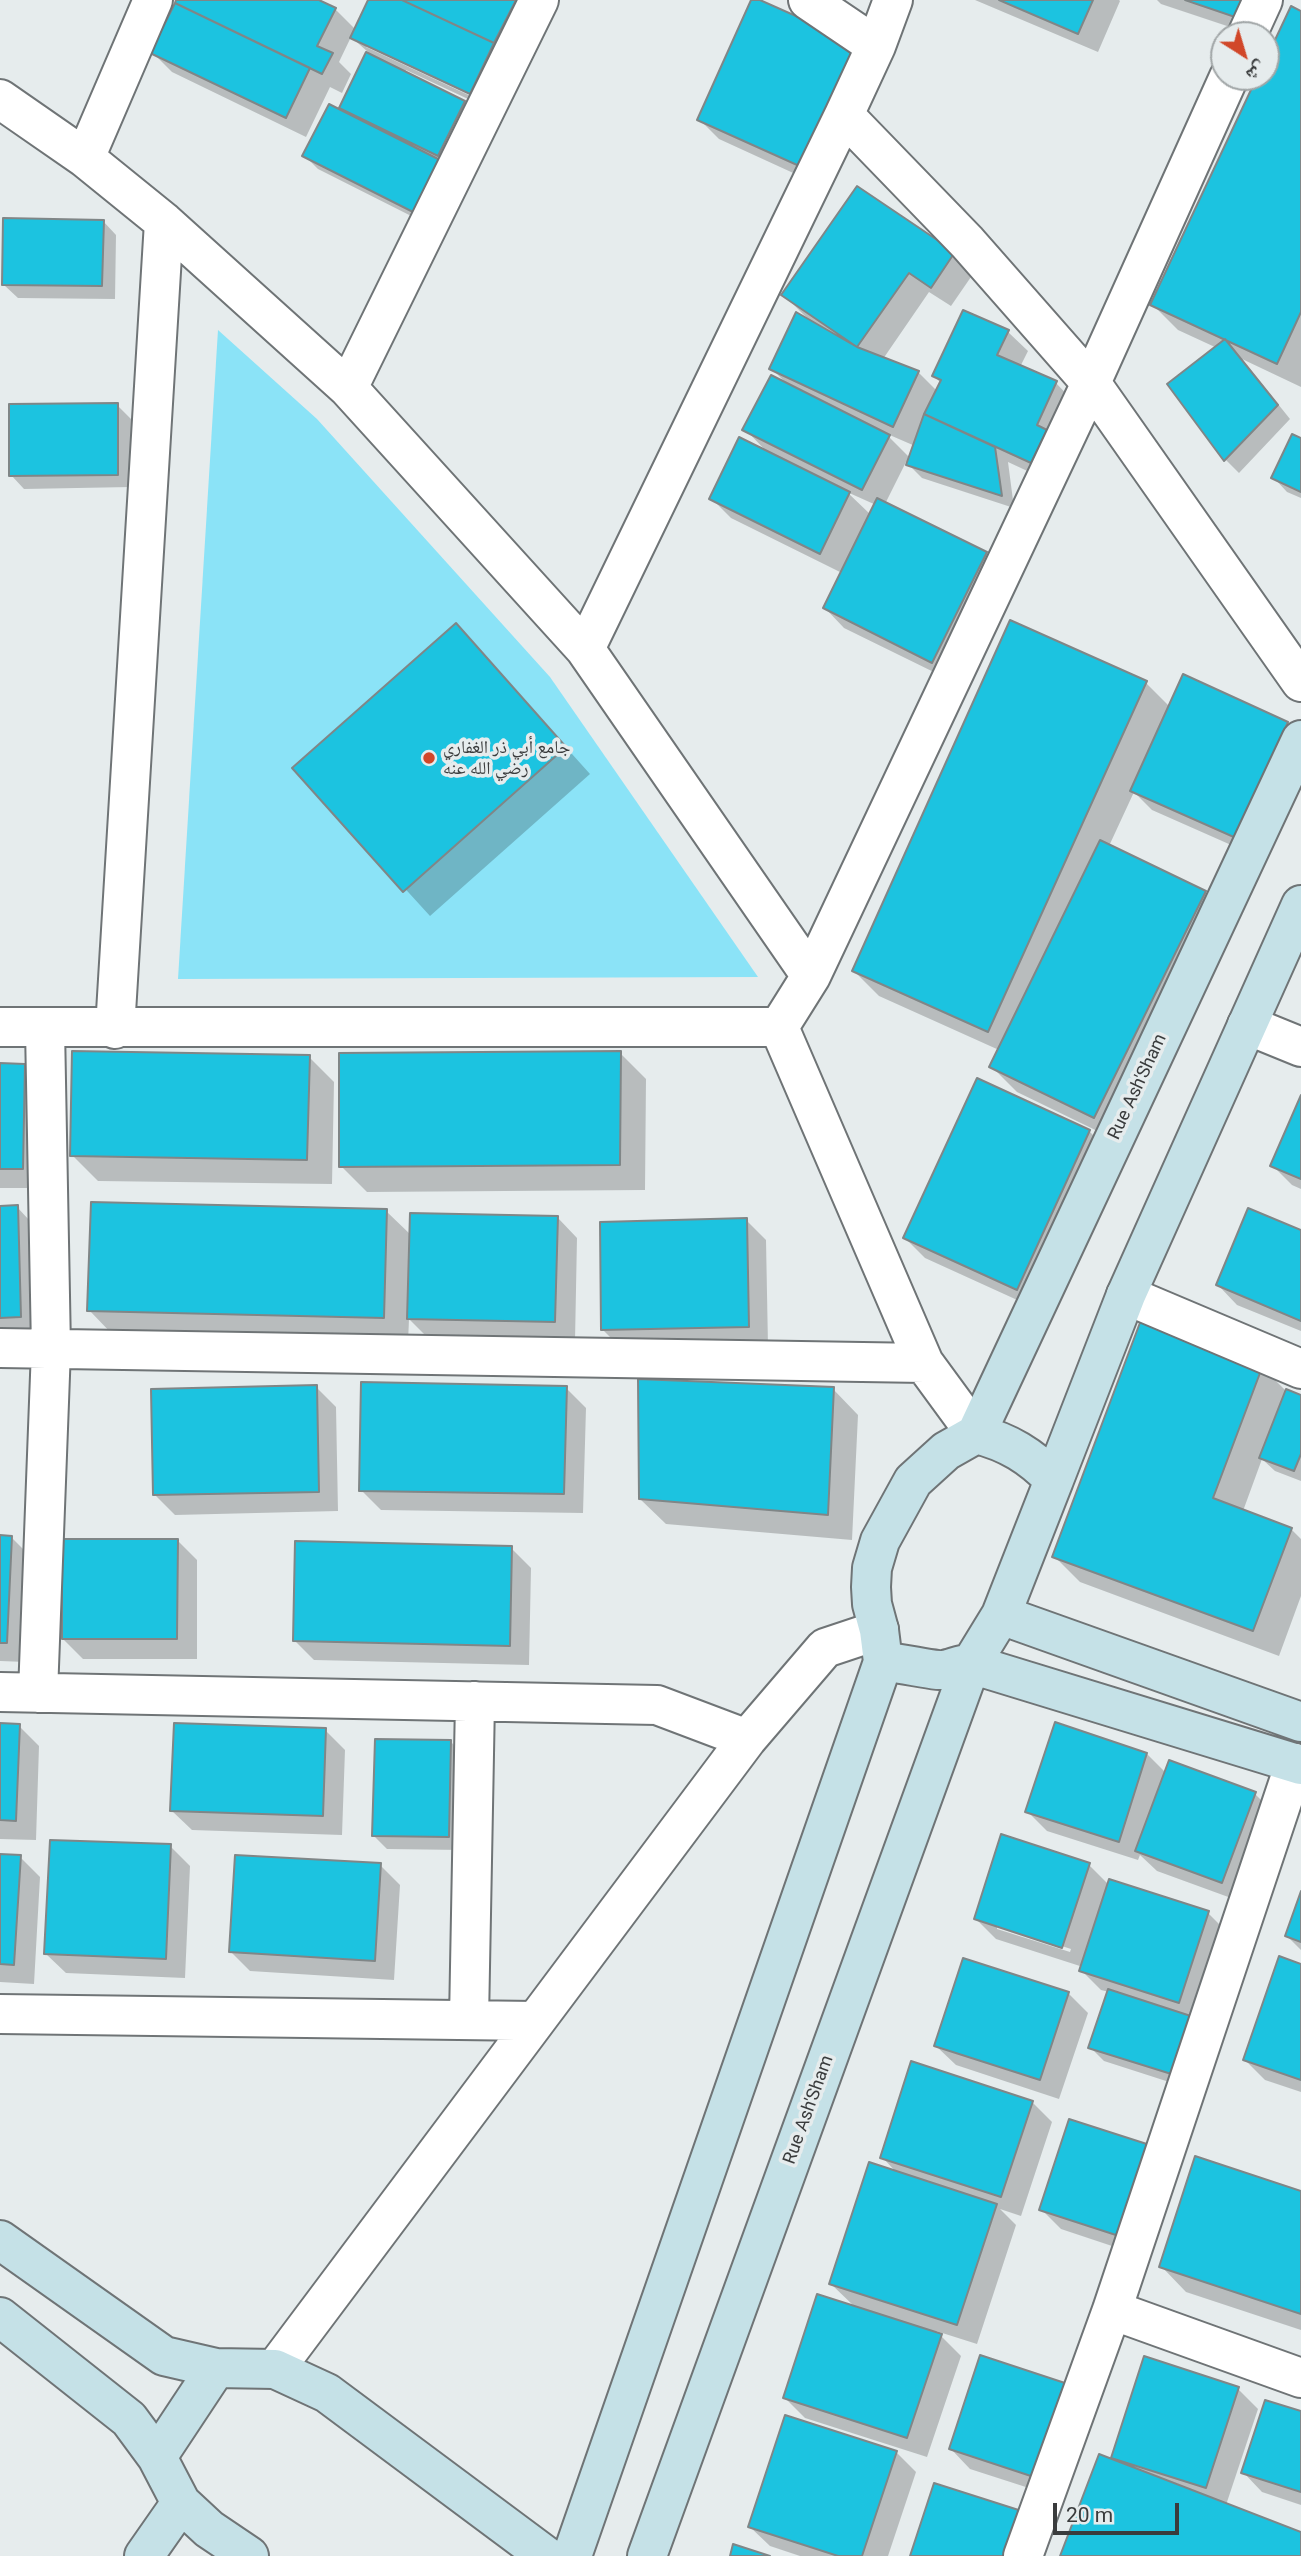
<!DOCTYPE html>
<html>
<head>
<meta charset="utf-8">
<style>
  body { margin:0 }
  #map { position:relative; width:1301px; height:2556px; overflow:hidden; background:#e6eced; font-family:Roboto,"Noto Naskh Arabic",sans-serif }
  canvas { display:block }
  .north { position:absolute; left:1210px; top:21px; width:70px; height:70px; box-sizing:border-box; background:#e6eced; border:2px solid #a1a6a7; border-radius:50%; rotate:143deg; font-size:19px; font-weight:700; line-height:28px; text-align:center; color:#3a3c3d }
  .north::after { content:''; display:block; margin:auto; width:24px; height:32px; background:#d14729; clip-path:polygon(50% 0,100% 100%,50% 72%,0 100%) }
  .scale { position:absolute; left:1053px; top:2503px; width:126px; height:32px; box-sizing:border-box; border:4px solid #3a3c3d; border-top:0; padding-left:9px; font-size:21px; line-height:24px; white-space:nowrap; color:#3a3c3d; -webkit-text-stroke:5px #e6eced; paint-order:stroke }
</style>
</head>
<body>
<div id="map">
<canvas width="1301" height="2556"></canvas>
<div class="north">ش</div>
<div class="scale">20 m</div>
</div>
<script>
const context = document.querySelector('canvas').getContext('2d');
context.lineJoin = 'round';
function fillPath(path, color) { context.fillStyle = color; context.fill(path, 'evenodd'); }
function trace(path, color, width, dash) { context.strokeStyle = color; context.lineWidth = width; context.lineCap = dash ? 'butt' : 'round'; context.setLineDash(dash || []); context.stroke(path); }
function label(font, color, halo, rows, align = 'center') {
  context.font = font + ' Roboto,"Noto Naskh Arabic",sans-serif'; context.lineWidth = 7; context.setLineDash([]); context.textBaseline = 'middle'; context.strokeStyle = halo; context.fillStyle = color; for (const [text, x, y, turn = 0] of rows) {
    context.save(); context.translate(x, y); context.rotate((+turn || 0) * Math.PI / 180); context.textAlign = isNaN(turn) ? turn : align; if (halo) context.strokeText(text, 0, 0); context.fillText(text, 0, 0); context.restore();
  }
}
fillPath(new Path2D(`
  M218,330L317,419L550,677L758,977L178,979Z`), '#8be3f7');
fillPath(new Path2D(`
  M178,0H315L335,9L356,30L370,0H524L483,106L406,70L405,73L464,102L477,115L435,228L318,169L305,156L349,116L341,107L368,52L351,37L339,62L351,74L342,93L330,87L306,137L172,72L152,52ZM366,44L478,96L477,99L366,47Z
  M753,0H756L826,188L719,139L699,119Z
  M975,0H1119L1120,1L1098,52Z
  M1157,0H1271L1254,35L1161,4Z
  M1301,13V387L1242,359L1290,419L1239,473L1226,460L1169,384L1217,348L1178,330L1152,304L1259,77H1266V63Z
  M103,221L116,235L115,299L18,298L4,285Z
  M953,254L973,274L951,306L929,292L883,359L918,372L937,391L941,383L934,376L1008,332L1028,351L1020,367L1056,383L1075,403L1051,482L1008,462L1014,508L922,478L906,462L885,504L986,554L1006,573L952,681L844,628L825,608L842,573L731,518L711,498L767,452L745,429L788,385L771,368L809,320L784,295ZM885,433L915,446L910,458ZM847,492L876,505L871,515Z
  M117,405L131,419V487L24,489L11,475Z
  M1301,440V498L1287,492L1274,478Z
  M456,625L590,774L430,916L295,768Z
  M1183,677L1287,724L1301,737L1256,856L1152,810L1134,792L1109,846L1205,892L1230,918L1120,1142L1017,1092L992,1067L999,1050L879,996L854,971L1146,683L1170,707Z
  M620,1053L646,1079L645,1190L367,1192L341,1166Z
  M309,1057L334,1082L332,1184L98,1181L72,1155Z
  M0,1065H24L44,1085L42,1188H0Z
  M1301,1100V1189L1292,1185L1272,1165Z
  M1089,1131L1109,1151L1037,1309L925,1258L905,1238Z
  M17,1207L30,1221L34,1330L0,1331V1208Z
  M386,1211L411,1235L558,1218L577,1238L575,1341L428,1338L409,1319L408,1343L114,1336L89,1310Z
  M746,1220L766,1240L768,1346L623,1350L603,1330Z
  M1301,1232V1331L1237,1305L1218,1285Z
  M1262,1367L1286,1391L1301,1397V1481L1275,1471L1262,1459L1243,1511L1291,1529L1301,1539V1596L1279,1656L1080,1582L1054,1556Z
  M316,1387L336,1407L338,1511L175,1515L155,1495Z
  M566,1388L586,1408L583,1513L381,1510L361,1490Z
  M833,1389L858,1415L852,1540L666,1524L640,1499Z
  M0,1537H11L31,1557L26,1662L0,1661Z
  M177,1540L197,1560V1659H83L63,1639Z
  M511,1548L531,1568L529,1665L314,1660L294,1640Z
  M0,1725L19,1726L39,1746L36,1840L0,1839Z
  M325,1730L345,1750L342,1835L192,1830L172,1811Z
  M451,1742L464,1755L462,1850L387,1849L374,1836Z
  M1147,1754L1166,1773L1255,1794L1275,1814L1242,1902L1157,1871L1140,1855L1138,1860L1047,1831L1027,1811Z
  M170,1846L190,1866L185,1978L66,1973L46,1954Z
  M0,1856L20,1857L40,1877L34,1984L0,1982Z
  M380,1865L400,1885L394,1980L250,1971L231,1952Z
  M1089,1865L1109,1885L1208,1913L1228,1933L1194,2090L1104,2061L1090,2047L1109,1992L1101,1990L1081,1970L1083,1967L996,1939L976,1919ZM997,1925L1071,1949L1070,1952L997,1929Z
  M1301,1896V1950L1287,1936Z
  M1301,1966V2092L1265,2080L1245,2060Z
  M1068,1993L1088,2013L1059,2099L956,2065L936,2046Z
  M1032,2102L1052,2122L1021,2216L1000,2209L1016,2225L977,2344L936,2331L961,2356L927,2457L805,2418L785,2398L856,2308L831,2284L898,2174L882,2157Z
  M1070,2121L1142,2256L1061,2229L1041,2209Z
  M1301,2193V2330L1186,2292L1161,2266Z
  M981,2357L1063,2499L970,2469L951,2449Z
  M1238,2389L1258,2409L1226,2505L1301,2534V2556H1062L1120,2464L1113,2457Z
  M1301,2413V2505L1262,2492L1243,2472Z
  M896,2452L916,2472L888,2556H800L770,2546L750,2527Z`), '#0003');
const building = new Path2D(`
  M176,0H319L336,8L317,46L333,53L322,74L175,3Z
  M368,0H402L494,43L470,94L350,38Z
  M402,0H516L494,43Z
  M751,0H760L861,45L806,169L697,120Z
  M999,0H1093L1078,34Z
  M1185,0H1242L1235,17Z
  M175,3L310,68L286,118L150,53Z
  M1291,6L1301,11V312L1277,364L1150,305L1257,77H1266V59Z
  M366,52L465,101L438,156L339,108Z
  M329,104L448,164L421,216L302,156Z
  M857,186L955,252L931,288L909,273L857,347L781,295Z
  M3,218L104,220L102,286L2,285Z
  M963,310L1009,330L997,355L1057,381L1037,425L1047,430L1031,463L924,414L941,380L932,376Z
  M796,312L857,347L919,371L893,427L769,369Z
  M1225,339L1278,405L1224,461L1167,384Z
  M771,375L890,435L862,490L742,430Z
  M118,403V475L9,476V404Z
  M924,414L995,447L1002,496L906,465Z
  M1292,434L1301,438V492L1271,478Z
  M739,437L850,492L820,554L709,499Z
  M877,498L987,552L932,663L823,608Z
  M1010,620L1147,681L988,1032L852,971Z
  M456,623L566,747L403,892L292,768Z
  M1183,674L1288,722L1236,838L1130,791Z
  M1100,840L1206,891L1094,1118L989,1067Z
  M72,1051L310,1055L307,1160L70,1156Z
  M621,1051L620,1165L339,1167V1053Z
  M0,1063L25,1064L23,1169H0Z
  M977,1078L1090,1130L1017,1290L903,1238Z
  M1301,1095V1179L1270,1166Z
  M91,1202L387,1209L384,1318L87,1311Z
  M18,1205L21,1317L0,1318V1206Z
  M1248,1208L1301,1230V1321L1216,1285Z
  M410,1213L558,1216L555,1322L407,1319Z
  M747,1218L749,1327L601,1330L600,1222Z
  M1141,1320L1263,1365L1213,1498L1292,1528L1253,1631L1052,1557Z
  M638,1379L834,1387L828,1515L639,1499Z
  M361,1382L567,1386L564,1494L359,1491Z
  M317,1385L319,1492L153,1495L151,1389Z
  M1286,1389L1301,1395V1454L1294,1471L1259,1458Z
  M0,1535L12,1536L7,1643H0Z
  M62,1539H178L177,1639H62Z
  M295,1541L512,1546L510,1646L293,1641Z
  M1055,1722L1147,1753L1119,1842L1025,1812Z
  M0,1723L20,1724L16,1821L0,1820Z
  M174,1723L326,1728L323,1816L170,1811Z
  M375,1739L451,1740L449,1837L372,1836Z
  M1169,1760L1256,1792L1222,1883L1135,1851Z
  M1001,1834L1090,1863L1062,1948L974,1919Z
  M50,1840L171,1844L166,1959L44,1954Z
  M0,1854L21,1855L14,1965L0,1964Z
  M235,1855L381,1863L375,1961L229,1952Z
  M1109,1879L1209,1911L1179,2003L1079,1971Z
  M1301,1891V1942L1285,1936Z
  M1279,1956L1301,1964V2080L1243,2060Z
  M963,1958L1069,1992L1040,2080L934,2046Z
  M1108,1989L1200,2019L1181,2077L1088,2048Z
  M911,2061L1033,2101L1001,2197L880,2158Z
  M1069,2119L1153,2146L1122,2237L1039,2210Z
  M1195,2156L1301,2191V2314L1159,2267Z
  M869,2162L997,2204L957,2325L829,2284Z
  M817,2294L942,2334L907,2438L783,2398Z
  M980,2355L1074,2386L1043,2480L949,2449Z
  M1144,2356L1239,2387L1206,2488L1111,2458Z
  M1265,2400L1301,2411V2492L1241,2473Z
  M785,2415L897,2451L862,2556H838L748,2527Z
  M1099,2454L1301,2532V2556H1060Z
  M934,2483L1028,2513L1014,2556H910Z
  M733,2544L770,2556H730Z`);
fillPath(building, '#1cc3e0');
trace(building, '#808687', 2);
const street = new Path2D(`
  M808,0L876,46
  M1247,35L1263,0
  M0,99L85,158L164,222L348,388L585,649L811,976
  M844,115L967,242L1091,383L1301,682
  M85,158L153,0
  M348,388L539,0
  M585,649L844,115L876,46L893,0
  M1247,1025L1301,1047
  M0,1027H779L924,1363
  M779,1027L811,976L1091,383L1229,77
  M115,1029L164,222
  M1126,1295L1301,1369
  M0,1348L924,1363L976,1434
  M0,1692L657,1705L747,1739
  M38,1693L51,1349L45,1028
  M0,2014L535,2021
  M469,2020L475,1701
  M1112,2310L1301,2378
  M275,2369L747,1739L825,1648L879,1630
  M1023,2556L1112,2310L1295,1763`);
const secondary = new Path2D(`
  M976,1434L1301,740
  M1054,1480L1126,1295L1301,905
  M1001,1615L1301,1722
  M0,2240L164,2356L216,2368L275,2369L327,2393L546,2556
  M0,2317L129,2419L157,2457L181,2503L209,2529L249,2556
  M157,2457L216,2368
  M144,2556L181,2503
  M572,2556L883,1662
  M647,2556L971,1664L1001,1615L1054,1480C1031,1456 1008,1442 976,1434L946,1451L913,1481L880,1541L872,1568L871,1587L872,1604L879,1630L883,1662C902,1663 920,1668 938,1670C949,1671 960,1663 971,1664L1301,1765`);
trace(street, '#6f7476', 42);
trace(secondary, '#6f7476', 42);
trace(street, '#fff', 38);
trace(secondary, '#c5e1e7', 38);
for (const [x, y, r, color] of [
  [429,758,7,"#d14729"]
]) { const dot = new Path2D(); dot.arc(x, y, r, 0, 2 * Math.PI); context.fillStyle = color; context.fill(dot); trace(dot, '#e6eced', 2.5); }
label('18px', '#3a3c3d', '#e6eced', [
  ["جامع أبي ذر الغفاري",443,748],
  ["رضي الله عنه",443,769]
], 'left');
label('18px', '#3a3c3d', '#e6eced', [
  ["Rue Ash'Sham",1138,1087,-65],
  ["Rue Ash'Sham",809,2110,-70]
]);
</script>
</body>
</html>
